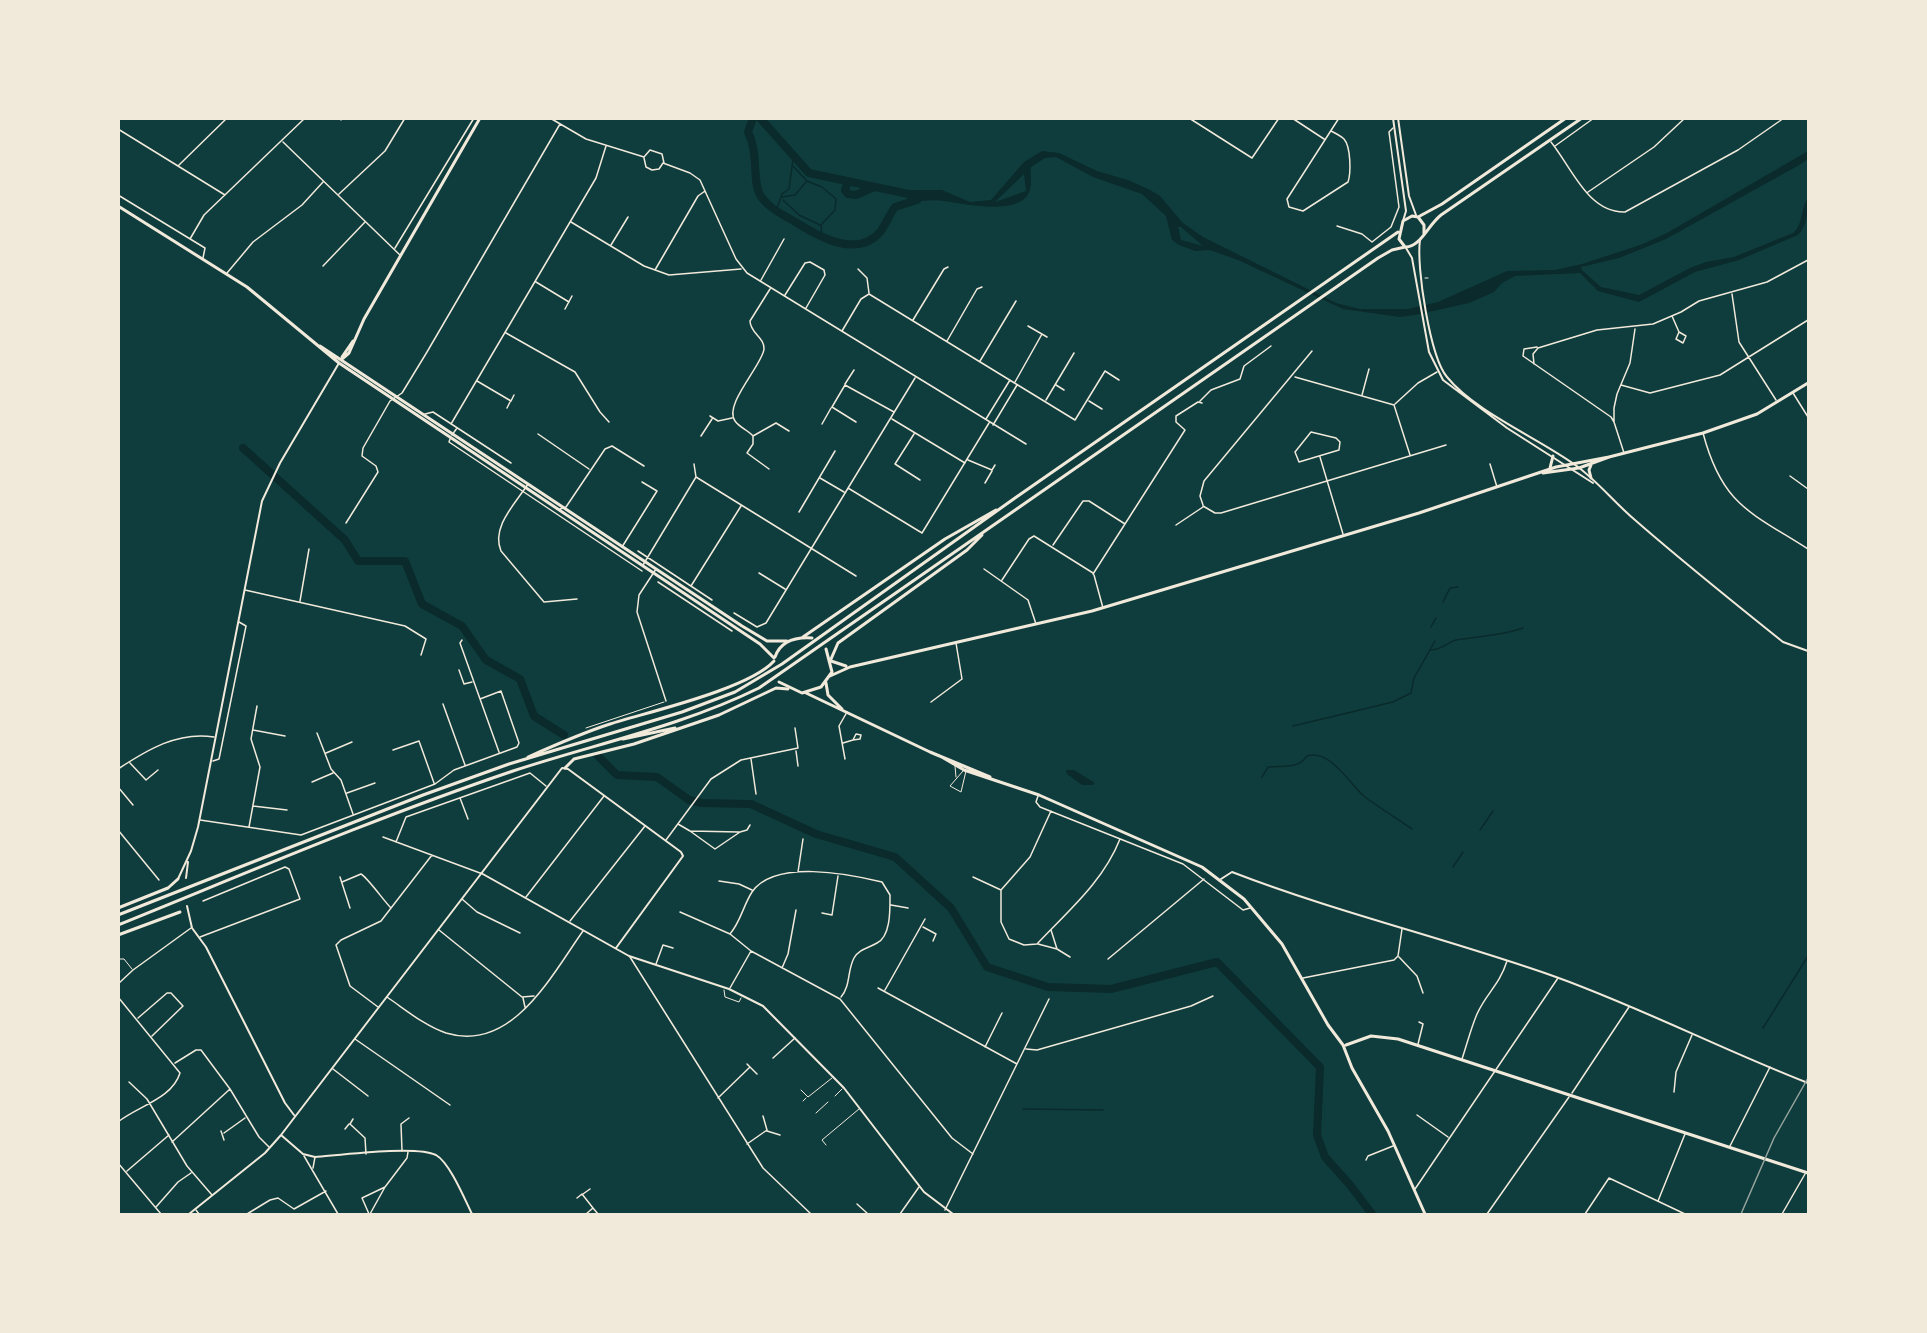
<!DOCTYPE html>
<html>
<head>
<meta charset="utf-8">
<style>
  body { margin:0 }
  #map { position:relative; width:1927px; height:1333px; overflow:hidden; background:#0f3d3e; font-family:"Nunito Sans",sans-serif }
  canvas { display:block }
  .frame { position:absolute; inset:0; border:120px solid #f1e9da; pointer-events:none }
</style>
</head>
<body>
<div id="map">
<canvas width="1927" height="1333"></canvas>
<div class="frame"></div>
</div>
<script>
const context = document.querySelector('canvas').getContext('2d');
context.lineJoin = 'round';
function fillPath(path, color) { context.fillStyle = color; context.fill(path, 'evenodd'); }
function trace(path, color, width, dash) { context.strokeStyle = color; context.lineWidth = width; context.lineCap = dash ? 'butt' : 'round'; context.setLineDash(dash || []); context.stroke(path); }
fillPath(new Path2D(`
  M1042,151L1059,153L1097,171L1128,180L1150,190L1160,196L1183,223L1203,237L1336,303L1360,309H1408L1438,302L1507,271L1555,270L1582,264L1643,244L1667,233L1808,151V159L1801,164L1666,239L1619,258L1581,267L1582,270L1601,287L1639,295L1690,268L1706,262L1734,257L1793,233C1804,224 1800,209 1808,198C1808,210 1807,227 1798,235L1739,260L1695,272L1639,302L1598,291L1580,273L1515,276L1502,283L1494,292L1469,303L1415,315L1400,317L1343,309L1238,260L1210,250L1195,251L1179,245L1172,240L1166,216L1142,194L1093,177L1056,157L1045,158L1031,167C1030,174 1032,184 1030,190C1022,217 964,204 944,201C933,199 919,202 907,203L908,190H942L970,202L991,200L1024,162ZM1024,174L1026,191L995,202ZM1178,227H1181L1203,246L1181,240Z
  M1066,770H1074L1095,783L1093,785H1082L1067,774Z`), '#0a2a2b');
trace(new Path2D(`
  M792,165L807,181L822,187L836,199L835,210L821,225L822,239
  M782,197L795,195L806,182
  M783,200L799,215L820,225
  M776,211L782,194L789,189L793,159
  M1443,602L1450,588L1458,587
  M1431,627L1436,618
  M1430,650C1445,649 1447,642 1456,640C1479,636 1501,636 1523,628
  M1293,726L1393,702L1411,693L1414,678L1435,641
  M1262,777L1268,767C1282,765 1297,770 1307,756C1330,748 1350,785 1365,797C1380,808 1396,818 1412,829
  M1480,830L1493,811
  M1453,867L1463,852
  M1763,1028L1808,956
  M1023,1109L1103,1110`), '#0a2a2b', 1.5);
trace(new Path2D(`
  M753,118L748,132C759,154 752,181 760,195C769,209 784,215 797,223C819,237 858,259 881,231C886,223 890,214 895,207L917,200
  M760,118L809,173L918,196
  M848,181L845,190L848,194L856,195L874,187
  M243,448L345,540L358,561H405L422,604L462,626L486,660L520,679L534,716L564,735
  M598,756L617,775L657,777L689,800L702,803L751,804L816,834L895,857L951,908L987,967L1048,987L1111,989L1217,962L1320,1067L1317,1135L1325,1157L1350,1185L1372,1214`), '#0a2a2b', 8);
trace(new Path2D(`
  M1425,278H1428
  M586,728L664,702
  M955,766L956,777
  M963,771L950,786L961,792L966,771
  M118,959H124L132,969
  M724,990L725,997L739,1002L741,998
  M801,1090L808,1097L832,1078
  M835,1096L842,1089
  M803,1101L806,1098
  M816,1113L828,1102
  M826,1145L822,1140L859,1109`), '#f1e9da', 1);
trace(new Path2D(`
  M550,118L586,139L644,157
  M1189,118L1252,158L1279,118
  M1292,118L1324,139
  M341,120V118
  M118,129L225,195
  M1331,131C1335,133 1341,136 1344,139C1351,147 1351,173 1348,182L1303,211L1289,207L1287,199L1339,118
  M283,142L400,255
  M1551,142C1572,168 1588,213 1625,212L1738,150L1784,118
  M1555,146L1594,118
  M644,157L650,150L662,154L664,163
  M644,158L646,167L652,170L659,169L663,163
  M663,163L690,173L700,180L736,259L747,273L1026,444
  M179,165L227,118
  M1588,192L1654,147L1685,118
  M339,194L385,151L405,118
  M118,195L205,248L203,258
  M571,222L644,266L669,275L741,269
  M1337,226L1362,234L1372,242L1391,227L1399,207L1389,132L1393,128
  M190,239L204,215L305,118
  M611,245L628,217
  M395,248L474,118
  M323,266L365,222
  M858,269L867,278L869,293
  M655,270L698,196L705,191
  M227,273L253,242L302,205L323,182
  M761,280L784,239
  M536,282L569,302
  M1732,294L1739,342L1776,400
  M785,295L805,263L810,262L824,270L825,275L806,308
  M565,309L572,296
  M1672,316L1679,332L1676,339L1683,343L1686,336L1679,332
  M913,320L944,269L948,267
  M1028,326L1047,337
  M842,331L861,299L869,294L1075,420L1105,371L1119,380
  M506,333L575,372L600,412L609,422
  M947,341L977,289L982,287
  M1537,347L1524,349L1523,356L1611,417L1614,422
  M980,361L1016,301
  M1534,364L1533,354L1538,348L1597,330L1653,324L1681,312L1699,301L1767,282L1808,260
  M1295,377L1394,405
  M477,381L511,401L514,395
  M1015,382L1042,334
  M845,384L854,370
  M1056,385L1064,390
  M1621,385L1650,393L1720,375L1808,320
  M1793,393L1808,417
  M1362,395L1369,369
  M1046,400L1074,353
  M1089,401L1102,409
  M1200,401L1211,390L1240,379L1244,366L1271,346
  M1395,404L1418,383L1437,372
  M1394,405L1410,455
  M507,408L510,402
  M425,414L433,412L511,463
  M710,416L718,421L732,418
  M892,419L965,463
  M986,419L1010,380
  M856,422L832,407L845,385L894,412
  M451,424L596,178L606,146
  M822,424L831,408
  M993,425L1017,385
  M1311,432L1336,438L1340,442L1339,450L1299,462L1295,452Z
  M1703,433C1722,505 1750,512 1808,549
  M538,434L589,469
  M914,434L895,464L920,480
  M452,435L457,428
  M701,436L712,419
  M753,436C748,430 740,428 735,421C723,405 763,364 764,349C765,338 750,333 750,321L770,289
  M450,439L449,442L642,571
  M1624,453L1614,422V408L1617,394L1630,363L1635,329
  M1320,457L1343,534
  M968,460L992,470L995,465
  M1490,464L1497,487
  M769,469L747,453L753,444V436L776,423L789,431
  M1790,476L1808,489
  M696,477L856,576
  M820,478L844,492
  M985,483L992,471
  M528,484C515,504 491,527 501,551L544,602L577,599
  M848,488L922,533L989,423
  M1203,505L1200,496L1204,481L1312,351
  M1203,506L1215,513H1221L1446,445
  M560,509L566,507L605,449L612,446L644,466
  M799,512L835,451
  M346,523L378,472L376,466L362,456L363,448L390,401L402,393L427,352L560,124
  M1176,525L1203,507
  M1053,545L1083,501H1089L1125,524
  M622,547L657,491L642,482
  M638,551L712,600
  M643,565L696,477L694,464
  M656,569L639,595L637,612L666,701
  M984,569L1028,600L1036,624
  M759,573L785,589
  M1093,574L1185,430L1176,422V416L1198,402L1202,403
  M1094,575L1103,608
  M1002,580L1029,539L1034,536L1093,573
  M658,582L732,631
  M691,586L741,506
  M245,590L405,626L426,639L421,655
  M300,601L309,549
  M734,613L757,627L766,623L915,378
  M462,640L460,643L499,752
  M459,670L464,684L472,682
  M931,702L962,679L956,643
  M443,704L465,765
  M253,730L285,736
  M317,733L331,769L341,780L353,814
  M843,743L853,740L856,734L861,735L860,739L853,740
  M393,750L419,741L434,783
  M796,751L798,766
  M326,753L352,742
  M751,759L756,794
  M845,759L839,726L847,712
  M213,761L219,759L246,626L239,622
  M130,763L146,780L158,770
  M118,769C147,750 178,731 214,737
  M312,782L333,773
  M118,787L133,805
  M347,793L375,783
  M1038,796L1036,802L1040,807L1183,864L1243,910L1250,908
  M460,798L468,819
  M253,806L287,810
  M1051,811L1030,857L1001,890V922L1009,939L1024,945L1037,944C1068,911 1103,882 1120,839
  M200,820L301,835L435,784L454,770L517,747L519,743L501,691L480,699
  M678,824L690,831L739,832
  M249,827L260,767L251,739L257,706
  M118,830L159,880
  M690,831L715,849L740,832L747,830L750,825
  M383,837L480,873
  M666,840L711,779L741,760L798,748L795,728
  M396,842L406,817L530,773L546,786
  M798,872L803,839
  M340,877L350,908
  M973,877L1001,890
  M719,881L739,884L752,890
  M342,882L361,874C367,877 384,901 391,908
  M526,897L604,796
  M462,899L477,912L520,933
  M891,905L908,908
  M680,912L730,934L751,951L840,999L952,1138L973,1154
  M822,913L832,915L838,876
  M570,921L645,826
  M923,927L936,934L933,941
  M439,930L522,997L534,996
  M1051,930L1057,949L1070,957
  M730,934C741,921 743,906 752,892C775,859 849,874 882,882L890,895C890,909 891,936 877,943C869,948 859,949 854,958C847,971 851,985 841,997
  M200,937L300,899L289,869L285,867L203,901
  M1038,944L1057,949
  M630,957L763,1168L811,1214
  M1399,957L1417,976L1423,993
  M1108,959L1204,879
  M656,964L663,945L673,948
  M782,968L788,954L796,910
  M1303,978L1394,960L1398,956L1402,929
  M118,984L133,970L191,928
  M730,988L751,951
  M878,988L1017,1064
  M885,990L925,919
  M118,997L180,1073C172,1099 138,1106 118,1122
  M387,997C406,1010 425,1026 446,1033C512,1053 551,976 583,931
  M523,998L525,1007
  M378,1007L350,986L336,945L341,940L381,921L432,855
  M138,1018L167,993H171L183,1006L152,1036
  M355,1039L450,1105
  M1418,1044L1423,1024L1419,1022
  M985,1047L1002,1013
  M1026,1049L1037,1050L1191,1006L1213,996
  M773,1058L795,1038
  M1462,1059C1467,1044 1471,1028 1477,1014C1487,992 1499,986 1507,961
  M175,1063L196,1050H201L230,1089
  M747,1064L757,1074
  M333,1069L368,1096
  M129,1082L147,1099L187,1166L212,1195
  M1674,1092L1676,1072L1692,1035
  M1572,1093L1629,1007
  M718,1098L750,1067
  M1417,1115L1448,1137
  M353,1119L350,1124L365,1138L366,1154
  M345,1129L349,1124
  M221,1131L224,1140
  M767,1131L780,1135
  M224,1133L245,1118
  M172,1142L230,1089L259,1137L269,1147
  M747,1144L767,1130L763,1116
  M1730,1146L1770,1067
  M402,1151L401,1124L409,1118
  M304,1156L338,1214
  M1366,1160L1368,1156L1393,1146
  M118,1163L161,1214
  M313,1168L315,1157
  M127,1171L169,1135
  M1415,1189L1558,978
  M583,1194L590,1189
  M577,1198L582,1194L593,1208
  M1658,1201L1685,1134
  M857,1204L868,1214
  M156,1207L178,1182L191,1173
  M196,1210L199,1214
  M945,1210L1049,999
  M247,1214L270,1200L278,1198L294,1209L326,1191
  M369,1214L362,1198L385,1187
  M370,1214L385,1187L407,1158L408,1152
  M586,1214L593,1208L598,1214
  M900,1214L919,1187
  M1487,1214L1569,1097
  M1585,1214L1609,1178L1685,1214
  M1782,1214L1805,1174`), '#f1e9da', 1.5);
trace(new Path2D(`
  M481,873L629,956L729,989L763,1006L844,1088L924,1192L953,1214
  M1221,879L1232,872C1338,913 1449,939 1556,977C1642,1008 1723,1050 1808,1083
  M187,906L192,928L206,947L285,1103L294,1115
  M281,1135L303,1154L315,1157C340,1155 417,1145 436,1155C450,1163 465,1200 472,1214
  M189,1214L265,1153L281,1135L562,768L568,769L681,852L683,856L616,948`), '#f1e9da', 2);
trace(new Path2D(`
  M1393,118L1406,211L1403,221
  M1398,118L1409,196L1416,215
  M1420,240C1416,266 1430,357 1447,377C1476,413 1541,439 1578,467C1598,482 1615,503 1635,520C1683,562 1733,602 1783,642L1808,651
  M1406,248L1412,258L1429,352L1443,380L1507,428L1593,483
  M186,878L188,862
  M178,879L191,851L198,827L262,501L280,463L339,363`), '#f1e9da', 2);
trace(new Path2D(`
  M118,206L247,287L339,363L760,644L774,658
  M320,346L742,626L767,641H787
  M342,357L353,341
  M342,359L349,353L364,319L480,118
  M1550,468L1553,456
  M1543,473L1579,468L1609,457
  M1591,478L1589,470L1591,465
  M775,657C781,640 796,637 812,638
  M831,661L846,666
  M830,676L850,667L1092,611L1419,513L1556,467L1609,457L1703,433L1757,414L1808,383
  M779,682L802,693L821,687L832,672L826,649
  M826,683L828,695L842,709
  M806,693L930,752L990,777
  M940,756L964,770L1039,795L1202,867L1244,899L1282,944L1328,1025L1343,1045L1352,1068L1388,1131L1425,1214
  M1346,1045L1371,1036L1398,1039L1808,1173`), '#f1e9da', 3);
trace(new Path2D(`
  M1418,217L1442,204L1566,118
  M1424,234V225L1418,217L1412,216L1403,221L1399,239L1405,247C1420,248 1428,225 1441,215L1582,118
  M803,637L945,539L996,510
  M831,659L838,643L967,550L982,535
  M623,739L675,728
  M528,757C555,745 582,733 610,724C648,712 749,689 774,661
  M565,768L574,759L634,744L719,715L776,688L788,689
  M118,908L168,888L178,879
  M118,915L423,795L509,764L682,712L735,692L782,664L1015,498L1398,232
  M118,925C249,872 380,816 513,771C595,744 682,726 759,688L1378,258L1392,250L1405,247
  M118,935L180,912`), '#f1e9da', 3);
trace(new Path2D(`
  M1741,1214L1774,1138L1808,1078`), '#97a49c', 1.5);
</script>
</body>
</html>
